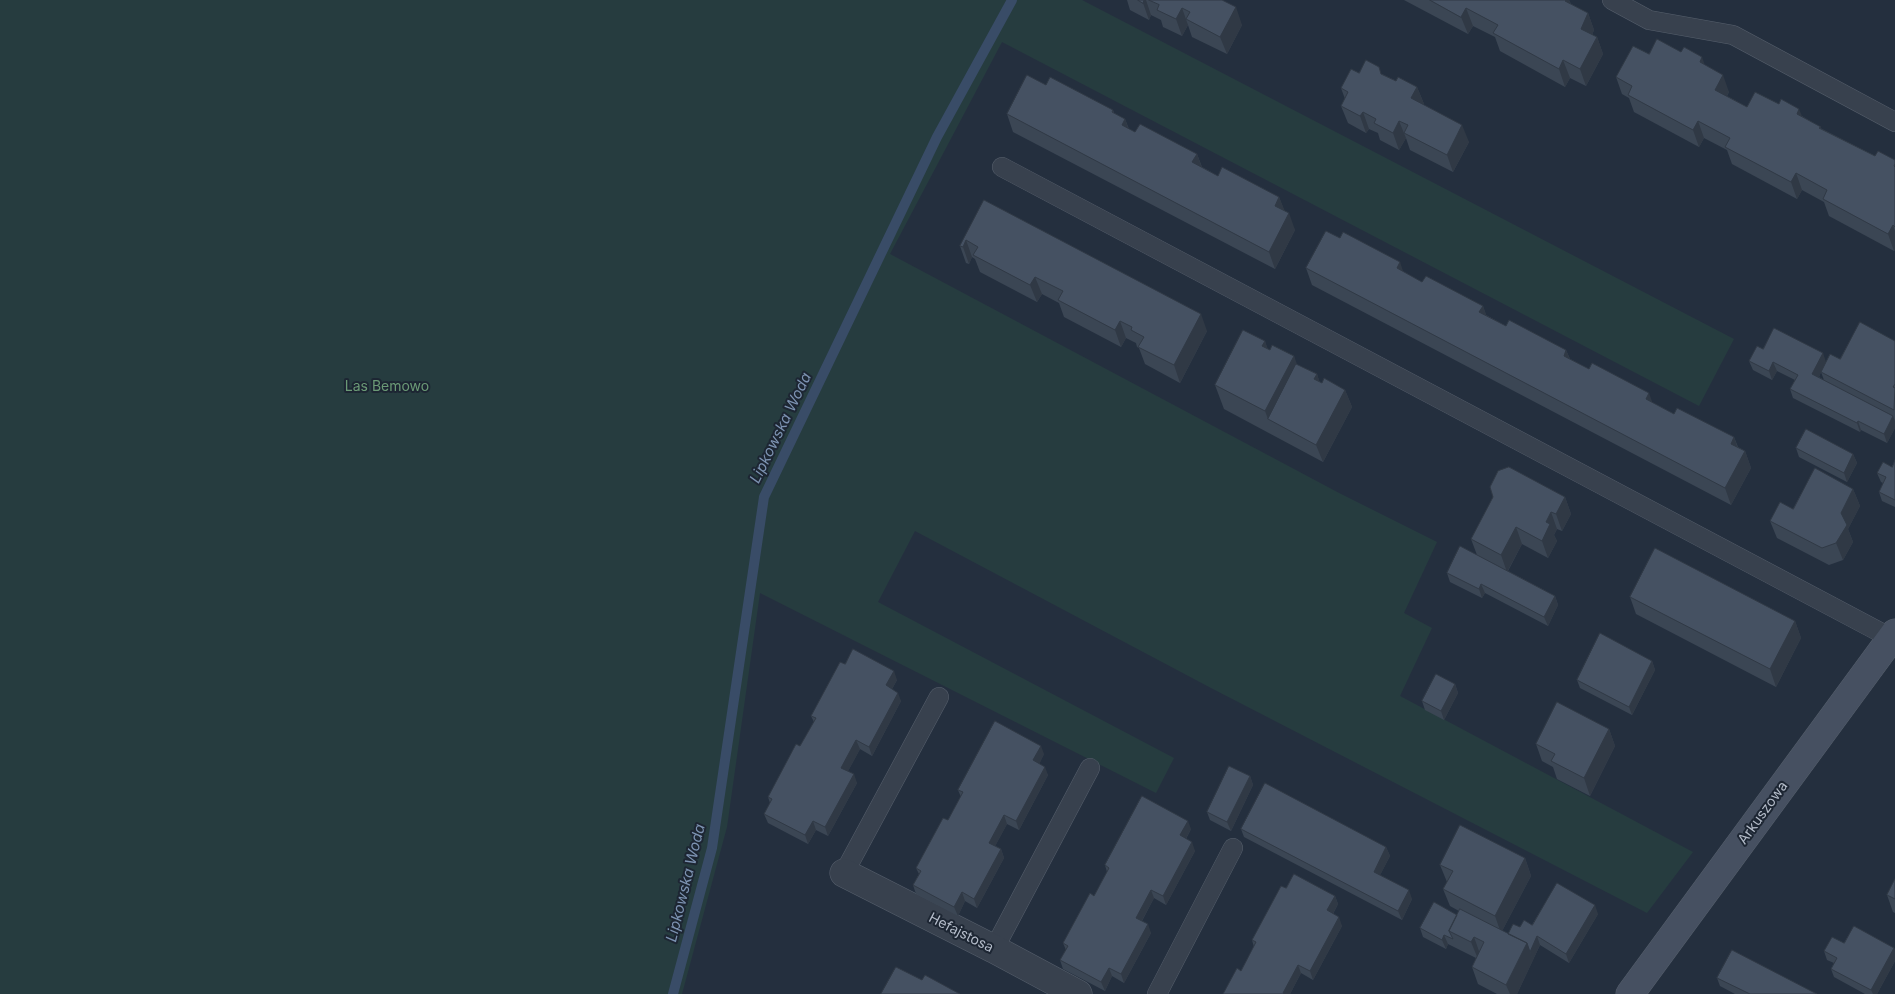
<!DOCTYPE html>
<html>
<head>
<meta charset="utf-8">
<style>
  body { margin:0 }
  canvas { display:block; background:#242f3e }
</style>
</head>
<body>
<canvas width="1895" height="994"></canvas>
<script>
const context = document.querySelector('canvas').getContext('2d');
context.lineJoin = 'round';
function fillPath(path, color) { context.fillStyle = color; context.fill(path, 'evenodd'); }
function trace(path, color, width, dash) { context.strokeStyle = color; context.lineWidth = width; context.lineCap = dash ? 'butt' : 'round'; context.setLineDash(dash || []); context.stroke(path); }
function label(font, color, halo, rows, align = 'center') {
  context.font = font + ' Inter,sans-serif'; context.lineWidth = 4; context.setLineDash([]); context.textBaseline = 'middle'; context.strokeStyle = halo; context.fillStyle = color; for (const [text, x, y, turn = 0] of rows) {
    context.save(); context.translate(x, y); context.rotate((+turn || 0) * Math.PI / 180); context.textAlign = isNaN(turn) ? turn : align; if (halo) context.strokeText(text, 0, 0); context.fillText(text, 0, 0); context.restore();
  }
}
fillPath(new Path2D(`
  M0,0H1082L1734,339L1699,406L1002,42L890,254L1341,494L1437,542L1404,613L1432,628L1400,696L1693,852L1647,913L1211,688L915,531L878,602L1174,758L1156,793L760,593L727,827L682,994H0Z`), '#263c3f');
trace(new Path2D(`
  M673,994L712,848L764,497L937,137L1012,0`), '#394c67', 10);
const lane = new Path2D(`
  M1612,0L1649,20L1733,35L1895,122
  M1002,167L1891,638
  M844,873L939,697
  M994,949L1090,768
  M1157,994L1233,848`);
const street = new Path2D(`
  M844,873L994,949L1078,994`);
const secondary = new Path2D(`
  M1630,994L1895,633`);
trace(lane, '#565f6c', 20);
trace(street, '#565f6c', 29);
trace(secondary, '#565f6c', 29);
trace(lane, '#38414e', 19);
trace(street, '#38414e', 28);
trace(secondary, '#465061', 28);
fillPath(new Path2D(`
  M1127,0H1222L1242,25L1227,54L1192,37L1188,25L1182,36L1163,27L1161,20L1151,15L1149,20L1130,10Z
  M1404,0H1569L1571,4L1588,13L1594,30L1592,35L1597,37L1603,54L1586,86L1570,78L1565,87L1500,51L1495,37L1473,26L1468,34Z
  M1649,54L1705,65L1729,92L1727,96L1747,107L1802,116L1822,129L1875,156L1895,160V250L1894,251L1829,216L1824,202L1802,190L1797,199L1732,164L1727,150L1704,138L1699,147L1634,112L1629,98L1622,94L1616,77Z
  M1359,73L1382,74L1396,81L1417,87L1424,104L1423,105L1469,142L1453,172L1410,150L1406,138L1399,150L1380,140L1378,133L1369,129L1366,133L1348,123L1341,106L1345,99L1341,88Z
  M1113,110L1114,113L1125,119L1129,129L1135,132L1197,154L1202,167L1218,176L1279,197L1284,210L1295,230L1275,269L1013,132L1007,114Z
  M984,200L1207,331L1180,383L1145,364L1139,348L1137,347L1136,343L1126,338L1121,347L1064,317L1059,303L1042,294L1037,302L980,272L975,259L972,257L969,264L966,263L960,246Z
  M1306,268L1403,272L1422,282L1483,306L1486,315L1506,326L1566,350L1570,359L1674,414L1734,437L1738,447L1745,451L1751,468L1731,505L1312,285Z
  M1265,341L1267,348L1270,350L1294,356L1296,364L1317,374L1319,381L1322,383L1345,390L1352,407L1323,462L1224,409L1215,385Z
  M1895,341V428L1887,443L1861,430L1860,432L1793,398L1790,389L1795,380L1777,371L1772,380L1753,370L1749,361L1763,349L1826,362L1840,359ZM1821,372L1824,380L1819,377Z
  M1796,448L1853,454L1857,463L1847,482L1799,457Z
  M1895,460V507L1882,501L1879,492L1883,483L1881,482L1877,473L1892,467Z
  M1853,489L1860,506L1848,529L1853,542L1843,560L1829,565L1777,538L1770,521L1793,509Z
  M1565,497L1571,514L1562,531L1557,529L1554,535L1557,541L1548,558L1522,544L1508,571L1555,596L1558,605L1548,626L1485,593L1482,598L1450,582L1447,573L1477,555L1471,539Z
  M1630,597L1795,621L1801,638L1776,687L1636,614Z
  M1652,661L1655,670L1632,715L1580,688L1577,680Z
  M845,664L897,680L892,689L901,701L872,756L860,749L848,771L857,783L828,836L816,830L808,844L768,823L764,814L770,803L768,797L800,746L814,722L811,716Z
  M1455,684L1458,693L1444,720L1425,710L1422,701Z
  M1609,729L1615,746L1590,796L1557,779L1553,767L1542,761L1536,744Z
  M1044,754L1039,764L1048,775L1019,830L1007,824L995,846L1001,849L1004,858L977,908L965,901L958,916L916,894L913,885L919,874L916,868L948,820L961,797L958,790Z
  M1250,776L1253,785L1231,831L1210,820L1207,812Z
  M1191,829L1186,839L1195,851L1166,905L1154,898L1142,921L1151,933L1124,983L1112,976L1105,991L1063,969L1060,960L1066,950L1063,943L1094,896L1107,872L1105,865Z
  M1241,829L1386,847L1390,856L1380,875L1412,899L1402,920L1244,837Z
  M1525,858L1531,876L1502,931L1508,934L1520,927L1598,914L1569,963L1540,945L1517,994H1497L1478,984L1472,967L1476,958L1448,944L1446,949L1423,937L1420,928L1457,915L1459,911L1450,906L1443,889L1447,882L1440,865Z
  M1895,879V913L1893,912L1887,895Z
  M1286,888L1335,896L1338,904L1333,914L1342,926L1313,980L1301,973L1290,994H1223L1241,971L1254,947L1252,940Z
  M1844,943L1894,948L1895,950V961L1877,994H1865L1834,977L1831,969L1834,963L1827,960L1824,951Z
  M1717,978L1817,994H1735L1720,986Z`), '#3b4654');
fillPath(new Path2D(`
  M1144,0H1146L1151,15L1149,20L1143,3Z
  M1566,0H1569L1574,13L1565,1Z
  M1236,7L1242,25L1227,54L1220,37Z
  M1182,8L1188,25L1182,36L1176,19Z
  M1466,8L1473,26L1468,34L1461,17Z
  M1588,13L1594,30L1587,46L1581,29Z
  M1597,37L1603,54L1586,86L1580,69Z
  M1702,57L1708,74L1700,62Z
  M1563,60L1570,78L1565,87L1559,69Z
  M1723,75L1729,92L1721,107L1715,90Z
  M1417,87L1424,104L1417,115L1411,98Z
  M1799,109L1806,126L1797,114Z
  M1363,112L1369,129L1366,133L1360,116Z
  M1125,119L1131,136L1122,125Z
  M1399,121L1406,138L1399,150L1393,133Z
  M1698,121L1704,138L1699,147L1693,130Z
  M1462,125L1469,142L1453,172L1447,155Z
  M1197,154L1203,171L1192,162Z
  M1796,173L1802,190L1797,199L1791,182Z
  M1279,197L1286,214L1275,206Z
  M1289,213L1295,230L1275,269L1269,252Z
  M1893,225L1895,231V250L1894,251L1888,234Z
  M966,240L972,257L969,264L963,247Z
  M1400,262L1406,280L1397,268Z
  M1035,277L1042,294L1037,302L1030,285Z
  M1483,306L1489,323L1479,312Z
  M1201,314L1207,331L1180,383L1174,365Z
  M1120,321L1126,338L1121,347L1115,330Z
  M1265,341L1274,366L1262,346Z
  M1566,350L1573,367L1564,356Z
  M1823,353L1826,362L1816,383L1812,374Z
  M1294,356L1303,381L1268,419L1265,411Z
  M1773,362L1777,371L1772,380L1769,371Z
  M1317,374L1323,392L1314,379Z
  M1345,390L1352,407L1323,462L1316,445Z
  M1649,393L1655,410L1646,399Z
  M1893,416L1895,421V428L1887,443L1884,434Z
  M1858,421L1861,430L1860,432L1857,423Z
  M1734,437L1740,455L1731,444Z
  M1745,451L1751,468L1731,505L1725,488Z
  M1853,454L1857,463L1847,482L1844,473Z
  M1853,489L1860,506L1848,529L1853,542L1843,560L1836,543L1841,513Z
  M1565,497L1571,514L1562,531L1556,514Z
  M1551,512L1557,529L1554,535L1557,541L1548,558L1542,541L1546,522Z
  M1516,527L1522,544L1507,572L1501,555Z
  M1481,584L1485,593L1482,598L1479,589Z
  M1555,596L1558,605L1548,626L1544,617Z
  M1795,621L1801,638L1776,687L1770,669Z
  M1652,661L1655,670L1632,715L1629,707Z
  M894,671L897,680L889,694L886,685Z
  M1455,684L1458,693L1444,720L1441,711Z
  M898,693L901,701L872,756L869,747Z
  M1609,729L1615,746L1590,796L1584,778Z
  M856,740L860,749L845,777L841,768Z
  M1041,746L1044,754L1037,769L1033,760Z
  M1045,767L1048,775L1019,830L1016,821Z
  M854,774L857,783L828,836L825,827Z
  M1250,776L1253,785L1231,831L1227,822Z
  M1004,815L1007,824L992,852L989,843Z
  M813,821L816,830L808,844L805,835Z
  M1188,821L1191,829L1183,844L1180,835Z
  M1192,842L1195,851L1166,905L1163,896Z
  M1386,847L1390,856L1377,881L1374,872Z
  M1001,849L1004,858L977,908L974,899Z
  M1525,858L1531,876L1501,933L1495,916Z
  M1151,890L1154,898L1139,926L1136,918Z
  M1409,890L1412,899L1402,920L1398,911Z
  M962,892L965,901L958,916L954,907Z
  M1335,896L1338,904L1330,919L1327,910Z
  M1595,905L1598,914L1569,963L1566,954Z
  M1339,917L1342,926L1313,980L1310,971Z
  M1148,924L1151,933L1124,983L1121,974Z
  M1444,935L1448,944L1446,949L1442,940Z
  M1537,936L1540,945L1533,960L1530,952Z
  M1474,937L1480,954L1478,959L1471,942Z
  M1527,943L1533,960L1517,994H1510L1506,985Z
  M1894,948L1895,950V961L1877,994H1873L1871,990Z
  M1298,965L1301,973L1290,994H1283V993Z
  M1109,968L1112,976L1105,991L1101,982Z`), '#303945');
const building = new Path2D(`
  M1138,0H1144L1143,3Z
  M1149,0H1222L1236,7L1220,37L1186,19L1190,12L1182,8L1176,19L1157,10L1159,5Z
  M1430,0H1566L1565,1L1588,13L1581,29L1597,37L1580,69L1563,60L1559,69L1493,33L1498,25L1466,8L1461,17Z
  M1657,39L1681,52L1684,47L1702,57L1700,62L1723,75L1715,90L1747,107L1755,92L1779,104L1781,99L1799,109L1797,114L1821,127L1819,128L1875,156L1878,151L1895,160V164L1894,166L1895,167V227L1893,225L1888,234L1823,199L1827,190L1796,173L1791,182L1725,147L1730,138L1698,121L1693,130L1628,95L1632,86L1616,77L1633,46L1649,54Z
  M1366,60L1379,67L1381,74L1396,81L1398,77L1417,87L1411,98L1462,125L1447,155L1404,133L1408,125L1399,121L1393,133L1374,123L1376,119L1363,112L1360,116L1341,106L1348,92L1341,88L1351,69L1359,73Z
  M1027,75L1046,85L1050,77L1113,110L1112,112L1125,119L1122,125L1135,132L1140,124L1197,154L1192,162L1218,176L1222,167L1279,197L1275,206L1289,213L1269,252L1007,114Z
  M984,200L1201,314L1174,365L1138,347L1144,337L1131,330L1132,327L1120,321L1115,330L1058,300L1063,291L1035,277L1030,285L973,255L978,247L966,240L963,247L960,246Z
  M1326,231L1340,238L1343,232L1400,262L1397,268L1422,282L1426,276L1483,306L1479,312L1506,326L1509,320L1566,350L1564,356L1589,369L1592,363L1649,393L1646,399L1674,414L1677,408L1734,437L1731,444L1745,451L1725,488L1306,268Z
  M1860,322L1895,341V384L1893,387L1895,388L1894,410L1821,372L1830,354L1840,359Z
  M1774,328L1823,353L1812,374L1893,416L1884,434L1858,421L1857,423L1790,389L1798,375L1773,362L1769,371L1749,361L1757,346L1763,349Z
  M1243,330L1265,341L1262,346L1270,350L1272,345L1294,356L1265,411L1215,385Z
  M1296,364L1317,374L1314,379L1322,383L1324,378L1345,390L1316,445L1268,419Z
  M1806,429L1853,454L1844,473L1796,448Z
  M1895,460V500L1879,492L1886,477L1877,473L1883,462L1892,467Z
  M1509,467L1565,497L1556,514L1551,512L1546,522L1550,524L1542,541L1516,527L1501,555L1471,539L1493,497L1490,487L1498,471Z
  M1815,468L1853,489L1841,513L1847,525L1836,543L1822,548L1770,521L1780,502L1793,509Z
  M1460,546L1555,596L1544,617L1481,584L1479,589L1447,573Z
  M1655,548L1795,621L1770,669L1630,597Z
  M1600,633L1652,661L1629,707L1577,680Z
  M853,649L894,671L886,685L898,693L869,747L856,740L841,768L854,774L825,827L813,821L805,835L764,814L772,799L768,797L796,744L800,746L816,718L811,716L840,662L845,664Z
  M1436,674L1455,684L1441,711L1422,701Z
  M1557,702L1609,729L1584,778L1551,761L1555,754L1536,744Z
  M995,721L1041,746L1033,760L1045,767L1016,821L1004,815L989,843L1001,849L974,899L962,892L954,907L913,885L921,871L916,868L943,818L948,820L963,792L958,790Z
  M1229,766L1250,776L1227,822L1207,812Z
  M1265,783L1386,847L1374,872L1409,890L1398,911L1241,829Z
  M1142,796L1188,821L1180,835L1192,842L1163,896L1151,890L1136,918L1148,924L1121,974L1109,968L1101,982L1060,960L1068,946L1063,943L1090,893L1094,896L1102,881L1109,868L1105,865Z
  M1460,825L1525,858L1495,916L1443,889L1453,871L1440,865Z
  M1294,874L1335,896L1327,910L1339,917L1310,971L1298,965L1283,993L1285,994H1223L1237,968L1241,971L1256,942L1252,940L1281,886L1286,888Z
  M1895,879V899L1887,895Z
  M1557,883L1595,905L1566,954L1537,936L1530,952L1527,943L1508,934L1513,924L1520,927L1524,920L1532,925Z
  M1434,902L1457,915L1449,931L1453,939L1444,935L1442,940L1420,928Z
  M1460,909L1527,943L1506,985L1472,967L1484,942L1474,937L1471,942L1449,931Z
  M1854,926L1894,948L1871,990L1831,969L1837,958L1824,951L1832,937L1844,943Z
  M1732,950L1817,994H1750L1717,978Z
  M896,967L922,980L925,975L960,994H881Z`);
fillPath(building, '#455162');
trace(building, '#303945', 1);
label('14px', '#6b9a76', '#1d2633', [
  ["Las Bemowo",387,387]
]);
label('14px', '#b4bcc9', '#1d2633', [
  ["Arkuszowa",1763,813,-54],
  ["Hefajstosa",961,933,27]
]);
label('italic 15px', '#7c92b1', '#1d2633', [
  ["Lipkowska Woda",781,428,-64],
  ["Lipkowska Woda",686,883,-76]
]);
</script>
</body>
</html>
